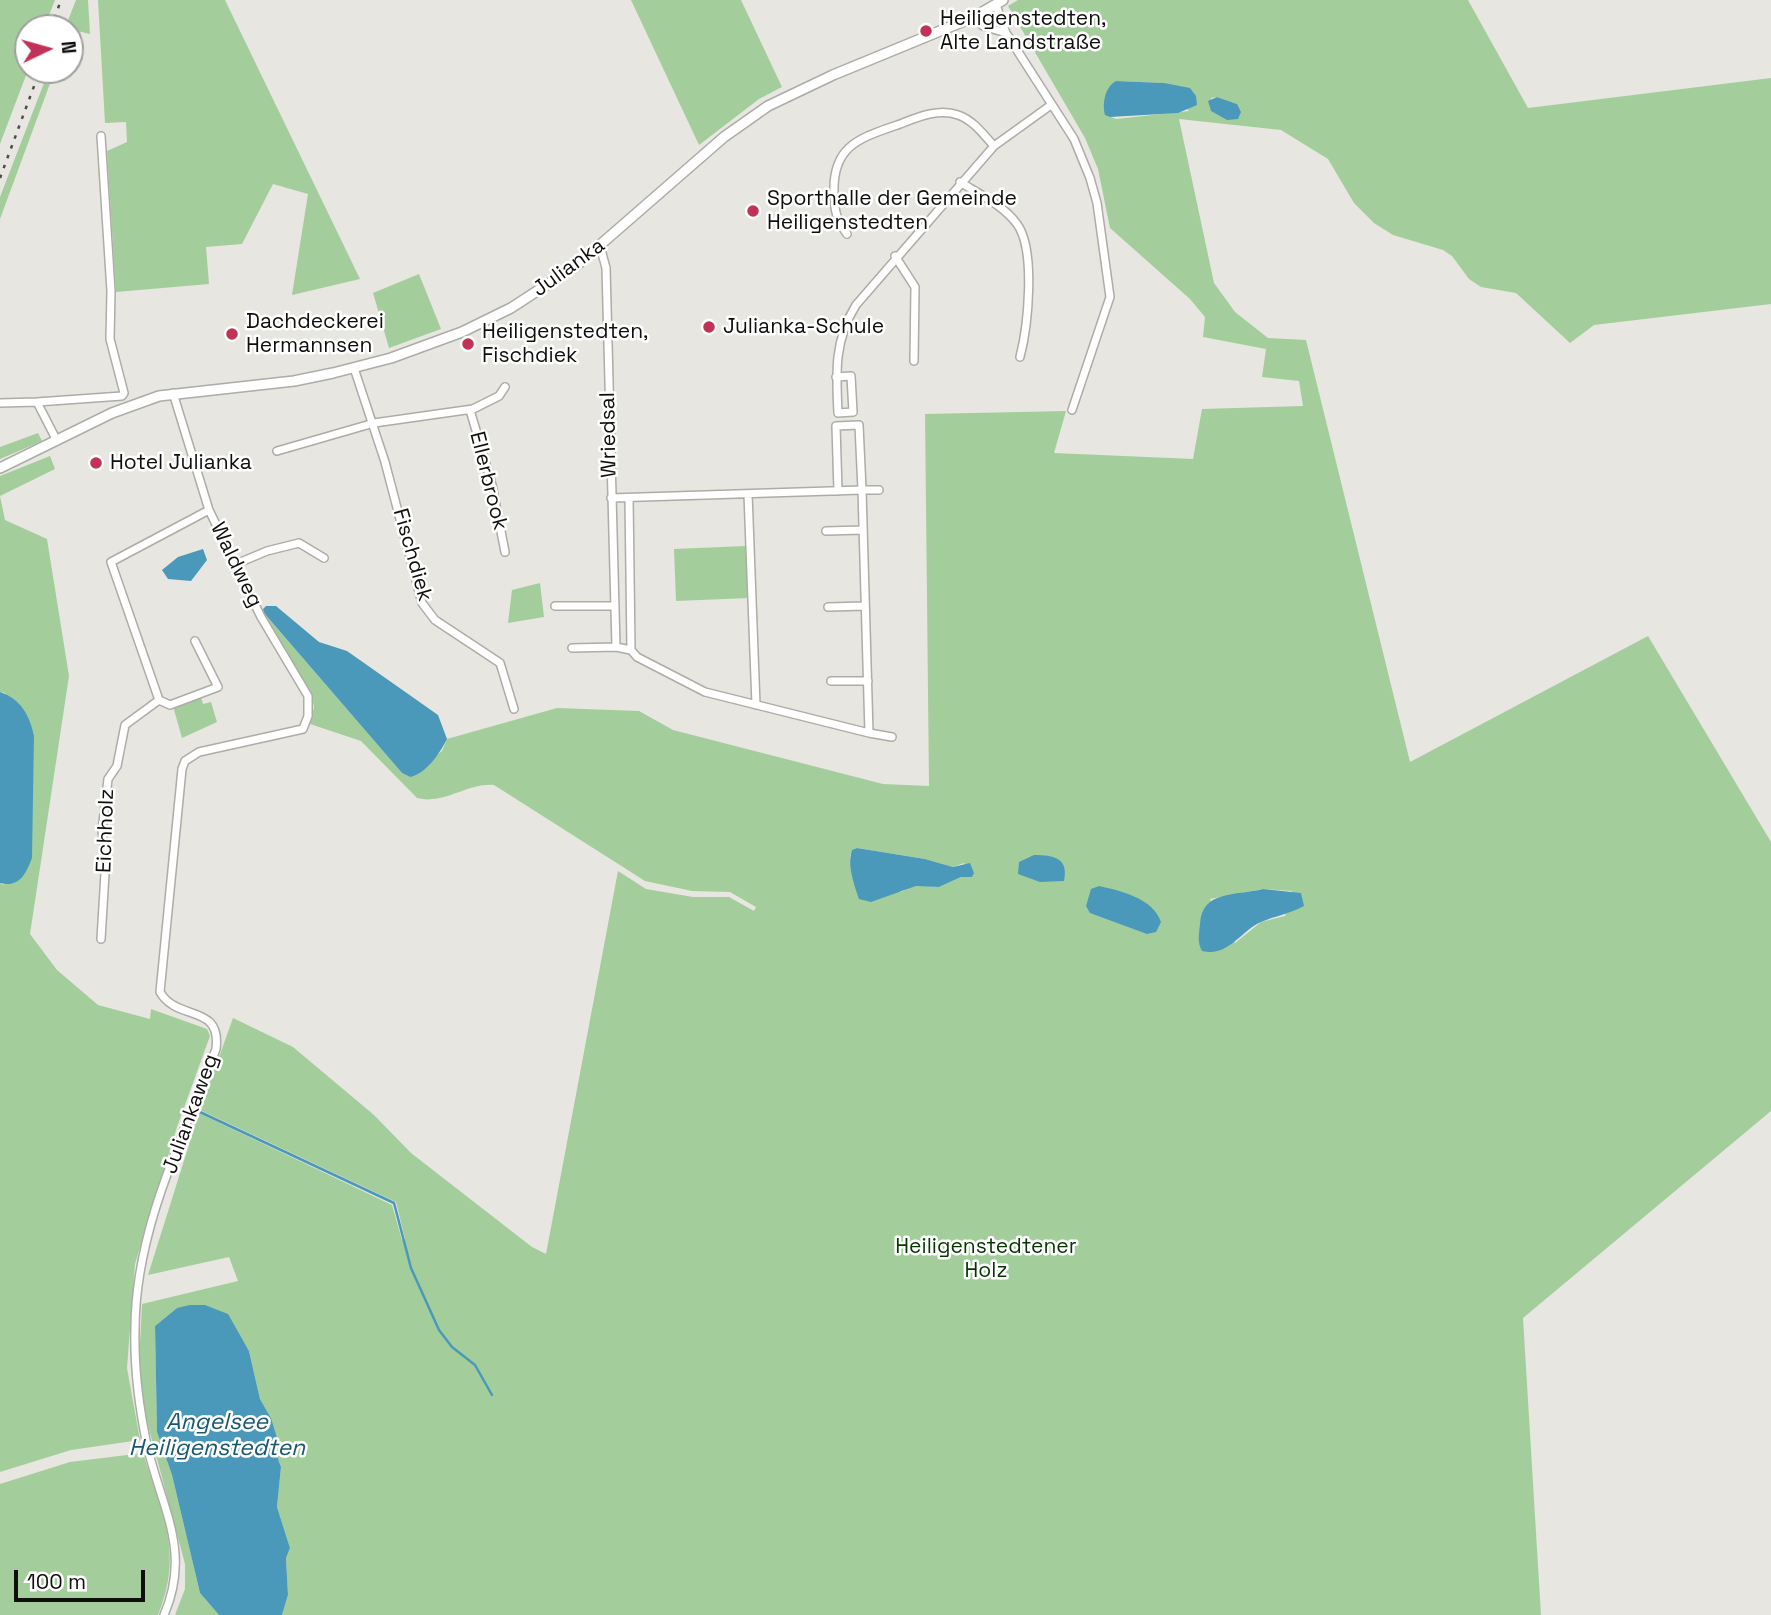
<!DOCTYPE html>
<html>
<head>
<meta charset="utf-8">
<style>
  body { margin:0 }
  #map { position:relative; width:1771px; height:1615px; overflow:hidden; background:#e7e6e0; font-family:"Space Grotesk",sans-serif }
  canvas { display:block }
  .north { position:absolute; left:14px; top:14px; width:70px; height:70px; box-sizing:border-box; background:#fff; border:2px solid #9f9f9e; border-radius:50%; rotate:85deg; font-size:19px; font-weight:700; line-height:28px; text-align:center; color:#0e0e0c }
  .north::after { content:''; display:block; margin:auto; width:24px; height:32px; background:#c23257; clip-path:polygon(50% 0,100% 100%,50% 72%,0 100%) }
  .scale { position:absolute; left:14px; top:1570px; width:131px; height:32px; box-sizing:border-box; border:4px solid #0e0e0c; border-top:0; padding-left:9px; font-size:21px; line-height:24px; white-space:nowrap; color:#0e0e0c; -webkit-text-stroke:5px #fff; paint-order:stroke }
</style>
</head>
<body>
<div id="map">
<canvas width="1771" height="1615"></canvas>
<div class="north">N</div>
<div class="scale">100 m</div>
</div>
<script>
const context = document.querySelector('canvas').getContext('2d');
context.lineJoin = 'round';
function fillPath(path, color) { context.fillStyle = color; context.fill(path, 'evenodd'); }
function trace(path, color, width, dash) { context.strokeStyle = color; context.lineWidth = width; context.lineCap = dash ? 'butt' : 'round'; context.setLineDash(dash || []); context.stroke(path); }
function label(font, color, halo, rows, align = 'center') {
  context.font = font + ' "Space Grotesk",sans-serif'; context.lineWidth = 5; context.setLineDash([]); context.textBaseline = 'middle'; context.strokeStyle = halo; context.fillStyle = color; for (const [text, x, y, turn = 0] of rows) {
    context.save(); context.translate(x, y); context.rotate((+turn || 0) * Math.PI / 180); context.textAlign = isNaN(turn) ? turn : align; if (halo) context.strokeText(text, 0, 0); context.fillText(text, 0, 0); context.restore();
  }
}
fillPath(new Path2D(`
  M0,0H55L44,28H28V70L0,144Z
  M76,0H88L90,34L65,28Z
  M98,0H225L360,279L292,295L308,194L273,184L242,244L206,247L209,284L116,292L107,151L127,142L126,122L105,123Z
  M631,0H741L782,87L759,99L699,145Z
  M1018,0H1468L1528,108L1771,78V304L1594,325L1570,343L1516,293L1481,287L1469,279L1452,256L1443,250L1393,235L1374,223L1354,203L1328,159L1281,130L1179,119L1214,283L1235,312L1268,338L1306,340L1410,762L1648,636L1771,842V1111L1523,1318L1541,1615H282L288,1595L286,1558L290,1548L277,1507L281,1467L275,1450L271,1418L260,1399L249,1351L243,1341L177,1308L155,1326L157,1432L172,1475L200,1593L219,1615H175L185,1589V1564L144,1410L139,1363L142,1304L238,1281L229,1257L148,1275L199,1113L392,1205L402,1240L405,1239L396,1202L200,1110L233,1018L293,1047L374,1115L411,1153L532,1247L546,1254L618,871L646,889L693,897H729L754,911L756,907L730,892L692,891L645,881L494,785C467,783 444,805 417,798L361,741L310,724L314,707L311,693L264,613L402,773L410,777L442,751L447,739L557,708L639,711L673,730L883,784L929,786L925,414L1066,411L1054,453L1193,459L1202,409L1303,406L1299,381L1262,377L1266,349L1203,337L1205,317L1190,299L1110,228L1098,169L1085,138L1008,6ZM1116,81L1164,83L1189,111L1116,119L1106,115L1107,93ZM1217,97L1237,104L1227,120L1216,112L1211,98ZM857,848L925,859L953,867L964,863L972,877H961L939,887L916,885L901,892L856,889L850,856L852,850ZM1263,889L1292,891L1285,916L1261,922L1235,943L1210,899Z
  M49,70H55L0,219V197Z
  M419,274L441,329L389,348L373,293Z
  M38,433L42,441L0,459V447Z
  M50,456L55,469L0,496L5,520L47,539L69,676L30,934L57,970L98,1005L150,1019L151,1009L207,1029L210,1036L177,1127L135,1264L127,1368L140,1440L71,1450L0,1472V883L4,885L5,693L0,692V476Z
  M746,546L749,598L676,601L674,549Z
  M540,583L544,617L508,623L512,590Z
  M201,697L203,704L211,702L217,722L182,738L173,706Z
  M143,1453C162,1514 184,1552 158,1615H0V1484L70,1462Z`), '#a3ce9c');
fillPath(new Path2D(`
  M1116,81L1164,83L1190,88L1196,96L1197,105L1178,113L1110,117L1105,115C1102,103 1105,87 1116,81Z
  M1217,97L1237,104L1241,112L1238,119L1227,120L1211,111L1208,101Z
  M203,549L207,560L191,581L168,579L162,570L178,557Z
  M266,606H276L319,642L347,651L438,715L447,739C440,753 426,774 410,777L402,773L264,613L263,609Z
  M0,692C21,699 30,716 34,736L32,858C26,874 19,888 0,883Z
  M857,848L925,859L953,867L970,863L974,873L972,877H961L939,887L916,886L871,902L859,899C854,884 847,865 852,850Z
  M1034,855C1054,855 1069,858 1064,881L1040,882L1018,874L1019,862Z
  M1099,886C1121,891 1153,898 1161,922L1156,932L1147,934L1090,913L1086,906L1091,889Z
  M1263,889L1301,893L1304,906C1289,914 1275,916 1261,922C1239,932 1229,957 1202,951C1197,942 1199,934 1200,924C1202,890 1235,896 1263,889Z
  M190,1305H205L228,1314L249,1351L260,1399L271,1418L277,1438L275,1450L281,1467L277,1507L290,1548L286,1558L288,1595L282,1615H219L200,1593L172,1475L157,1432L155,1326L177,1308Z`), '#4b99ba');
trace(new Path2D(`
  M200,1112L394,1203L411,1268L439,1330L452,1347L475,1365L492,1395`), '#4b99ba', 2.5);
const minor = new Path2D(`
  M996,5L1006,33L1074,139L1090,178L1097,203L1110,297L1072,410
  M974,17L983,26L1006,33
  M960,182C979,194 1003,205 1017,224C1036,250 1028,326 1020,357
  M847,234C837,221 834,210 834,194C832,145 860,138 900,124C918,117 939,108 958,115C973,120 983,134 994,146
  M600,246L606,268L616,647L631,650L637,657L705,692L869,733L862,490L611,498
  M895,256L915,287L914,361
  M354,368L385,462L422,603L435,620L500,663L514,709
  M836,377L851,376L853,412L838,413C836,373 834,340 856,305L994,146L1051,105
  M0,403L37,402
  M470,410L492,485L505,552
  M57,441L37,402L122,396L124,393L110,339L111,291L101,136
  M277,451L374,423L473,409L499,396L505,387
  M838,491L836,426L859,425L862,490H879
  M748,494L756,705
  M629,498L631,650
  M826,531L863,530
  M236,564L267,551L299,543L324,558
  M555,606H615
  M828,607L865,606
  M572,648L616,647
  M831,681H868
  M159,700L170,705L218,687L195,641
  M869,733L892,737
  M101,939L106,857L102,831L108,779L117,766L125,725L159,700L111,562L209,510
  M164,1615C192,1551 161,1507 147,1445C139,1407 134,1368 135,1329C135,1232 182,1138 216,1049C222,1003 177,1022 160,992L182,769L185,761L199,752L303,729L308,716V696L261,617L209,510L173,393`);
const tertiary = new Path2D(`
  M0,468L112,413L159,396L294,381L333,373L391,358L462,332L511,308L577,265L724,137L768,106L833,75L974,17L1003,0`);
trace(minor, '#adaca7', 10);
trace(tertiary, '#adaca7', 12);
trace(minor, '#fff', 7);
trace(tertiary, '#fff', 9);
trace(new Path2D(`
  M51,28L61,0
  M0,178L40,70`), '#4d4d4a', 2.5, [3.5, 7]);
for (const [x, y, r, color] of [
  [926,31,7,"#c23257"],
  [753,211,7,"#c23257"],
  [709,327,7,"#c23257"],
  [232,334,7,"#c23257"],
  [468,344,7,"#c23257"],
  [96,463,7,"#c23257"]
]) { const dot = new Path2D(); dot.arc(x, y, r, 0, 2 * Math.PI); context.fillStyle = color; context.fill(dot); trace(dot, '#fff', 2.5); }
label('21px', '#0e0e0c', '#fff', [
  ["Heiligenstedten,",940,19],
  ["Alte Landstraße",940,43],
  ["Sporthalle der Gemeinde",767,199],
  ["Heiligenstedten",767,223],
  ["Dachdeckerei",246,322],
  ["Hermannsen",246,346],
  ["Julianka-Schule",723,327],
  ["Heiligenstedten,",482,332],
  ["Fischdiek",482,356],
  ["Hotel Julianka",110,463]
], 'left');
label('21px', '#0e0e0c', '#fff', [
  ["Julianka",569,268,-36],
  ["Wriedsal",609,435,-91],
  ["Ellerbrook",488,481,76],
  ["Fischdiek",412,555,74],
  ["Waldweg",236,565,64],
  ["Eichholz",106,831,-88],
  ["Juliankaweg",191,1114,-70]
]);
label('21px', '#063600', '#fff', [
  ["Heiligenstedtener",986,1247],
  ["Holz",986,1271]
]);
label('italic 23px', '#1a586f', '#fff', [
  ["Angelsee",217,1423],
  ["Heiligenstedten",217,1449]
]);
</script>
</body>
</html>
